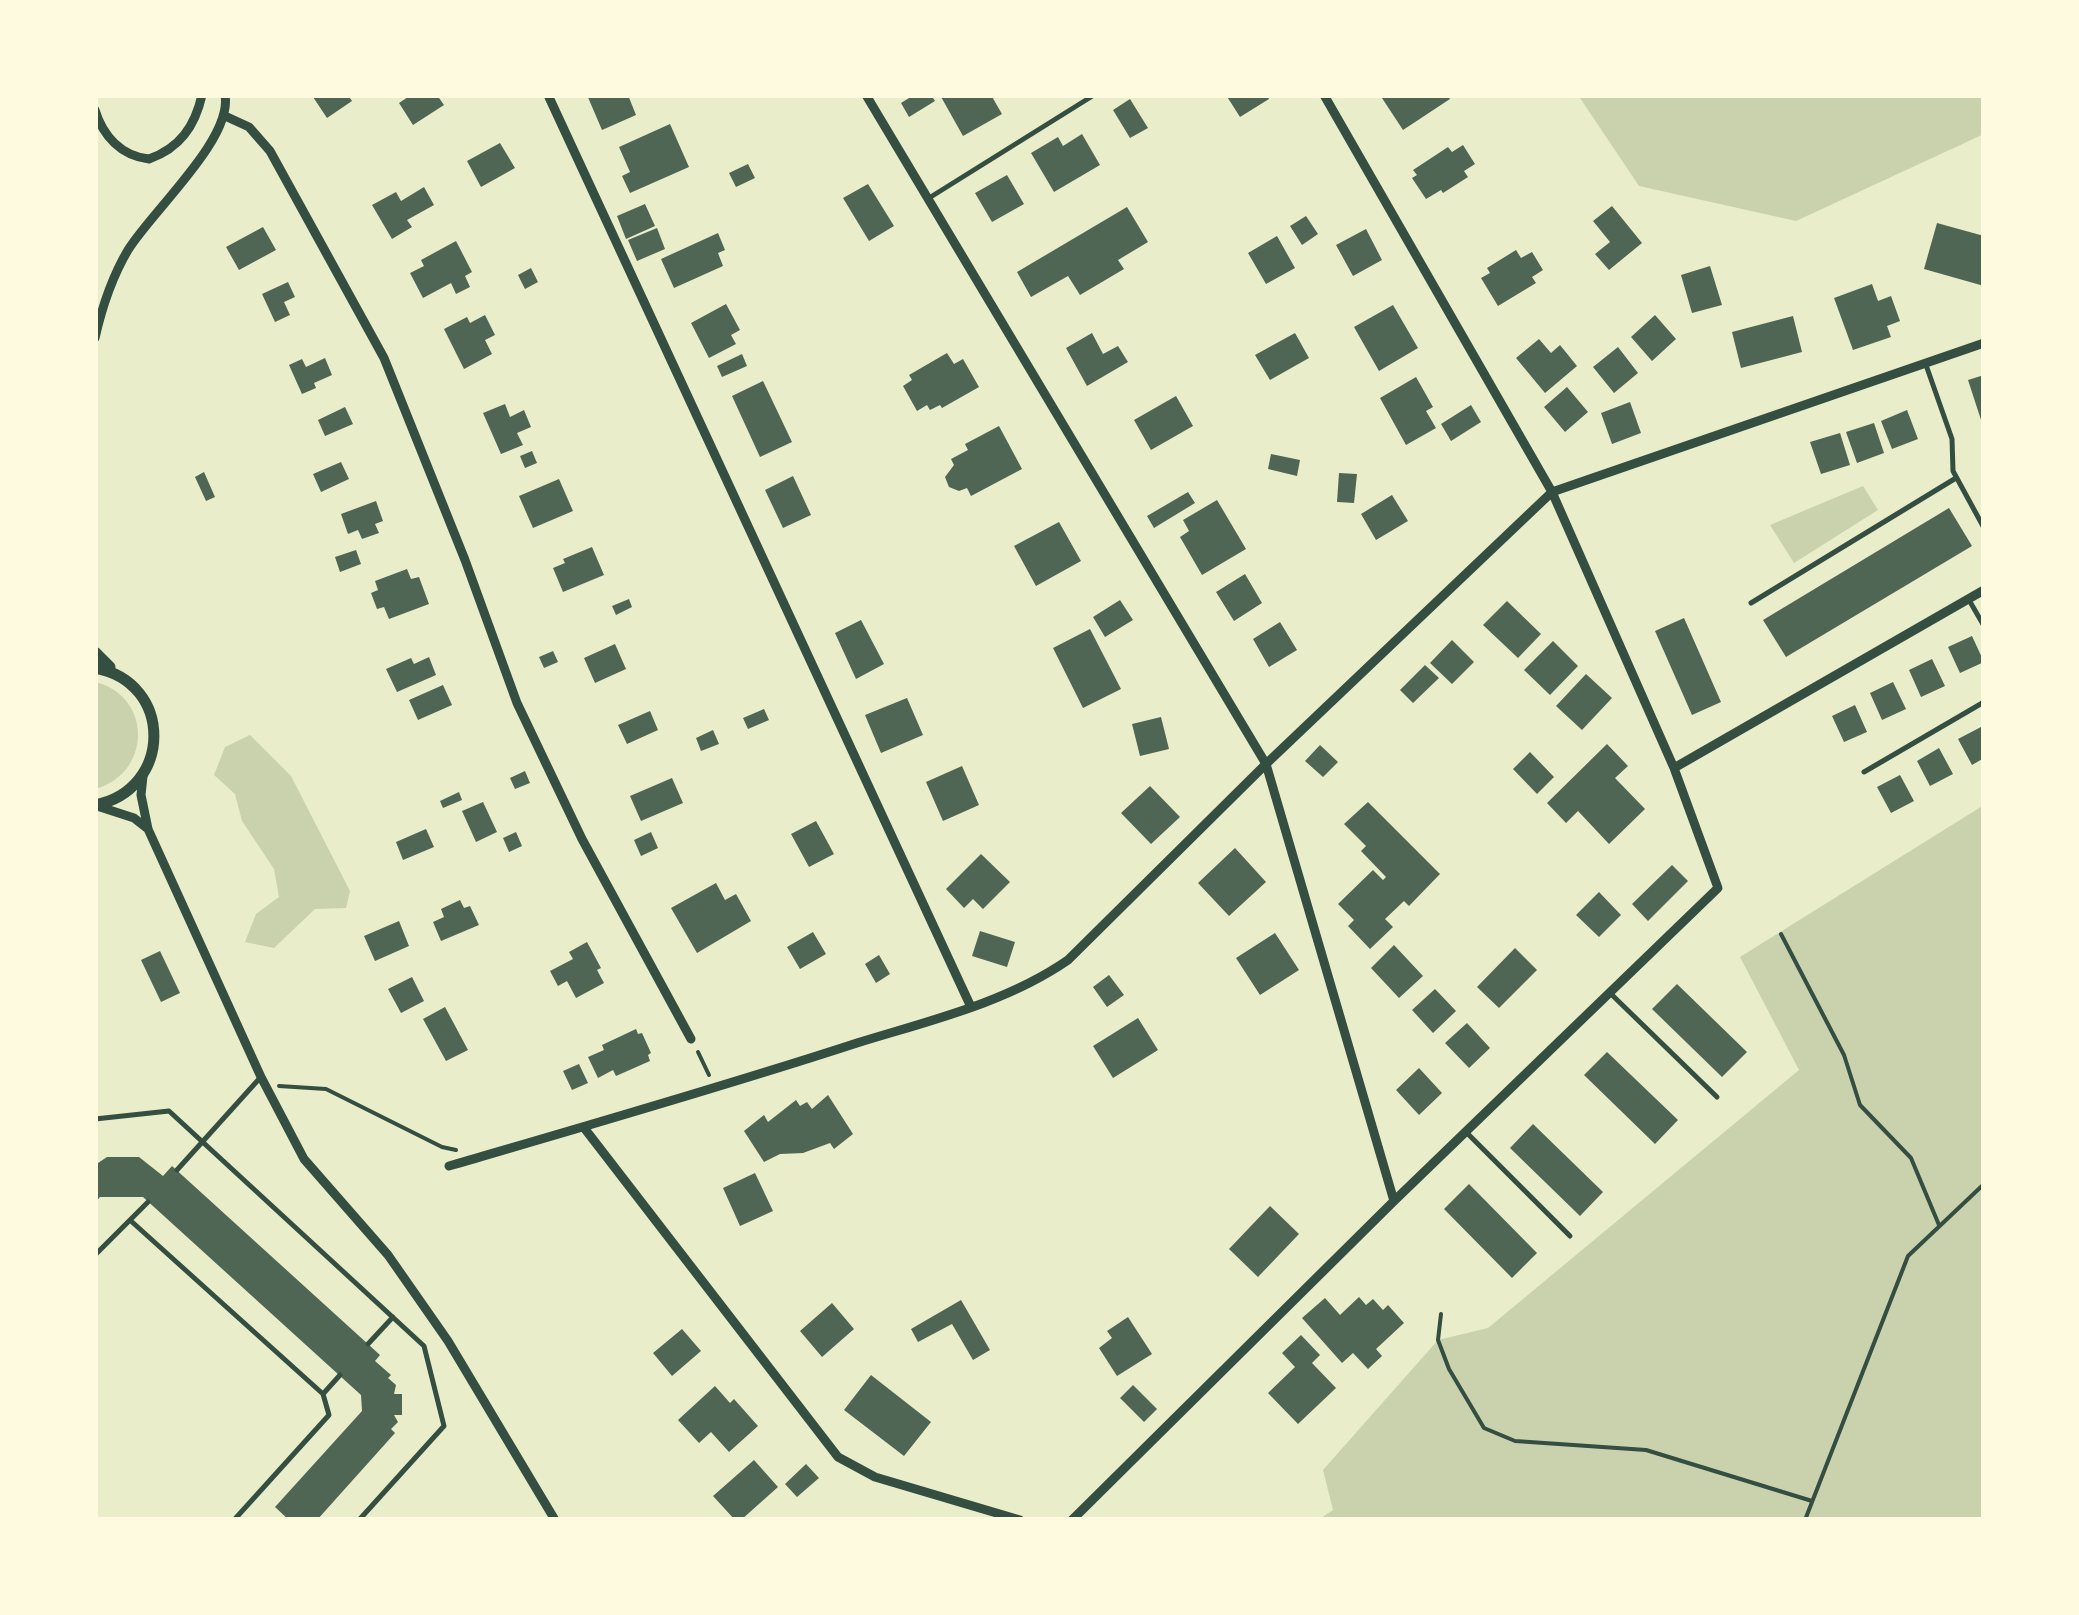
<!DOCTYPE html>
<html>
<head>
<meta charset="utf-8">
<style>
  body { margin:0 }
  #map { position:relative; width:2079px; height:1615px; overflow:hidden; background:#e9edc9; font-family:"IBM Plex Sans",sans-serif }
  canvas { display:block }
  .frame { position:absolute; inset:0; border:98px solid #fefae0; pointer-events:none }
</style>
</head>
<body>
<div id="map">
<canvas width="2079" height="1615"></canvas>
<div class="frame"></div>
</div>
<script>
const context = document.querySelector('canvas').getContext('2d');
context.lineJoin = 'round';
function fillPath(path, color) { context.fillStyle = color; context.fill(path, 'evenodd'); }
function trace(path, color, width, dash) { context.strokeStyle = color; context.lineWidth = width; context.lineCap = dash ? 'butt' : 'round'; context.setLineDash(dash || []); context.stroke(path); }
fillPath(new Path2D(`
  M1578,95H1984V134L1796,221L1639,186Z
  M1863,486L1878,510L1794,563L1770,525Z
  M95,682C153,696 152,774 95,789Z
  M250,735L291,776L350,891L346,908L315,909L274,948L245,942L256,914L279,897L274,869L242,821L235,794L214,775L225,747Z
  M1984,805V1520H1318L1333,1510L1323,1470L1438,1340L1488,1328L1799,1070L1740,957Z`), '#cad2ad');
fillPath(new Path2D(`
  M316,95H348L352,101L327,118L313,97Z
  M411,95H437L444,105L413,125L399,103Z
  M587,95H628L636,115L602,130Z
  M914,95H931L935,101L909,117L901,103Z
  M940,95H991L1002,114L963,136Z
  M1226,95H1267L1269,99L1240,117Z
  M1380,95H1447L1450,99L1403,130Z
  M1130,99L1148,128L1130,138L1113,110Z
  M670,124L689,167L630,193L622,176L630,172L619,147Z
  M1082,134L1100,165L1054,192L1031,153L1058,137L1063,146Z
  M500,143L515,168L481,187L467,161Z
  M1463,145L1475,164L1464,171L1468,177L1443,193L1441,190L1426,199L1412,178L1417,175L1413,170L1448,147L1452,152Z
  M748,164L755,178L736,187L729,173Z
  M1007,175L1024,204L992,222L975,193Z
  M868,184L894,226L869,241L843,198Z
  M424,187L434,205L407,220L412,227L392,239L372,205L396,192L401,201Z
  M645,204L655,226L626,239L617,216Z
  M1612,206L1642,243L1609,270L1595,254L1610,242L1593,221Z
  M1127,207L1148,242L1118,260L1124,269L1080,295L1068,276L1031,297L1017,272Z
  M1306,216L1318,234L1302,245L1290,226Z
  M1937,223L1984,236V286L1924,269Z
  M263,227L276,250L239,270L226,247Z
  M657,228L665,249L637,261L628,240Z
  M1366,229L1382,260L1353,276L1336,245Z
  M718,233L725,250L718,253L723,266L674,288L661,259Z
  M1277,236L1295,268L1266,284L1248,253Z
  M456,241L472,272L465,276L470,287L456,294L451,283L423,298L410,273L424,266L421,260Z
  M1516,250L1521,258L1532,252L1543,270L1532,277L1536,283L1498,306L1481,278L1490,273L1487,268Z
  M1710,266L1722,305L1692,313L1681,275Z
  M531,268L538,282L525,289L518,275Z
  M288,282L295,297L284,302L290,315L275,322L262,294Z
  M1872,284L1878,301L1891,296L1900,321L1887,326L1891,337L1853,350L1834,298Z
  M726,304L740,330L731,335L736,344L709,358L691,323Z
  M1393,305L1418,348L1379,371L1354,327Z
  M485,315L495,335L485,340L492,354L464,369L444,329L467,317L470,323Z
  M1655,315L1676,339L1652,361L1631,337Z
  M1793,316L1802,352L1741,368L1732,332Z
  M1092,333L1103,354L1118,346L1128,362L1087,386L1066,348Z
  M1295,333L1309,358L1270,380L1255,355Z
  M1539,339L1551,353L1560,345L1577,366L1545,393L1516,358Z
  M1618,347L1638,373L1614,393L1593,367Z
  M947,353L954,364L963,359L979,387L942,408L940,405L930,410L927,405L917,411L903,386L912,380L909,375Z
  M742,354L747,366L722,377L717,366Z
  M325,358L332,375L314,383L316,388L302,394L289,365L302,359L306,367Z
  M1984,375V426H1983L1968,380Z
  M1416,377L1433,407L1426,411L1436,428L1406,445L1380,398Z
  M763,381L792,442L760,457L732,396Z
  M1567,387L1588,412L1565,432L1544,407Z
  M1176,396L1193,426L1151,450L1134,420Z
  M1630,402L1641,433L1612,444L1601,413Z
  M505,404L510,417L524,410L531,427L517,433L523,445L501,454L483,413Z
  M1471,405L1481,422L1451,441L1441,424Z
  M345,407L353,424L325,436L318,420Z
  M1907,410L1918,439L1892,449L1881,421Z
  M1874,423L1884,453L1857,463L1846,432Z
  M999,426L1022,469L971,496L967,488L959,491L949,487L945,477L954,465L951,459L968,450L965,444Z
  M1840,433L1850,465L1821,474L1810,442Z
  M532,451L537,463L525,468L520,456Z
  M1271,454L1300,460L1297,476L1268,469Z
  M341,462L349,479L321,492L313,474Z
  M204,472L215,497L206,501L195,477Z
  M1339,473L1357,474L1354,503L1337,502Z
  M793,476L811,515L783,528L765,490Z
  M559,479L573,511L533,528L519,496Z
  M1188,492L1195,503L1154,528L1147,516Z
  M1392,495L1408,521L1376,540L1361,514Z
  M1217,500L1246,549L1202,575L1180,537L1189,531L1183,520Z
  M376,501L383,521L375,524L379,533L362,539L358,530L348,534L341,514Z
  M1949,508L1972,546L1786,657L1763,620Z
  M1059,522L1081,561L1036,586L1014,546Z
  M592,547L604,575L563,592L553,568L565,563L563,559Z
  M356,550L361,564L340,572L335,557Z
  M407,569L411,579L419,577L429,604L389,619L384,607L377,609L371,593L378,590L375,581Z
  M1245,574L1262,603L1234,621L1216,592Z
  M629,599L632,607L616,615L612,606Z
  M1120,600L1133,620L1105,637L1093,617Z
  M1507,601L1541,634L1518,658L1483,625Z
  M1684,618L1721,702L1692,715L1655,631Z
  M861,620L884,664L856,679L835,633Z
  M1280,622L1297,650L1269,667L1253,639Z
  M1090,629L1121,689L1083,708L1053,648Z
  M1972,636L1984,662L1960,673L1948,647Z
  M1452,640L1474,662L1452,684L1430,663Z
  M1553,641L1578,666L1550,695L1524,670Z
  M615,644L626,669L595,683L584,658Z
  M553,651L558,662L544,668L539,657Z
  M429,657L436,675L397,692L386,669L411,658L414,664Z
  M1932,659L1945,686L1921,697L1909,670Z
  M1425,665L1439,678L1413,703L1400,690Z
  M1586,674L1612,698L1582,730L1556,706Z
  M1893,682L1906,709L1882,720L1870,693Z
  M443,685L452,705L418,720L409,700Z
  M907,698L923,735L881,753L865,715Z
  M1855,705L1867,732L1844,742L1832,716Z
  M764,709L769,720L748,729L743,718Z
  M650,711L658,730L627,744L618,725Z
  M1161,717L1169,749L1140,756L1132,724Z
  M1981,727L1984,733V758L1972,765L1958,739Z
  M713,730L719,744L701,751L696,738Z
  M1607,744L1628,766L1615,778L1645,809L1609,844L1578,811L1566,823L1547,803Z
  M1320,745L1338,762L1323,777L1305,761Z
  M1939,748L1953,774L1930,786L1917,761Z
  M1530,752L1554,777L1537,794L1513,769Z
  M962,766L979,805L943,821L926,782Z
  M525,771L530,783L515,789L510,778Z
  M1900,775L1914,801L1891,813L1877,787Z
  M672,778L683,803L641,821L630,796Z
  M1150,786L1180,817L1151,844L1121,813Z
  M459,792L462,800L443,808L440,801Z
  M483,802L497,832L476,842L462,811Z
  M1368,802L1440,874L1409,906L1404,901L1385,919L1393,927L1370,949L1348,926L1354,920L1338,904L1373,870L1383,880L1386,877L1361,851L1366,846L1344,824Z
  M816,821L834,854L809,867L791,834Z
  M426,829L434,847L403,860L396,842Z
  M516,832L522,846L509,852L503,838Z
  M651,832L658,848L641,856L634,840Z
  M1235,848L1266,882L1229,916L1198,883Z
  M981,854L1010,882L983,909L973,899L964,908L946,889Z
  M1672,865L1688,881L1648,921L1632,904Z
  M716,883L725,900L736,894L751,921L697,953L671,908Z
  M1599,892L1621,915L1599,937L1576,915Z
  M460,900L464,908L470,906L479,925L441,941L433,922L444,917L441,909Z
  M399,921L409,946L375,961L364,936Z
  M980,931L1015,942L1007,967L972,956Z
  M813,932L826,954L800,969L787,947Z
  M1275,933L1299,970L1260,995L1236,958Z
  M587,942L601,968L597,970L604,983L576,998L567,981L558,986L550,971L573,959L569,952Z
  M1394,945L1423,976L1399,998L1371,968Z
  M1515,948L1537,970L1499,1008L1477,987Z
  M160,951L180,993L161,1002L141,960Z
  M879,955L890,974L876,983L865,964Z
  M1109,975L1124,995L1107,1007L1093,987Z
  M412,977L424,1001L401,1013L388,989Z
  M1677,984L1747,1052L1722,1077L1652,1009Z
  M1435,989L1456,1011L1433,1033L1412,1010Z
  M445,1007L468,1050L446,1061L423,1019Z
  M1138,1018L1158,1050L1113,1078L1093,1046Z
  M1467,1023L1490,1048L1469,1068L1445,1043Z
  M636,1029L638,1034L642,1033L651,1053L648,1055L650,1061L616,1076L613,1070L598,1078L588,1057L604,1050L602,1045Z
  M1607,1052L1678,1120L1655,1144L1584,1075Z
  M579,1064L588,1083L572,1090L563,1071Z
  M1419,1068L1442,1093L1419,1115L1396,1090Z
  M828,1095L853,1134L834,1149L830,1143L803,1153L780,1154L764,1162L744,1131L764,1115L768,1122L796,1100L800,1106L807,1102L812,1109Z
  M1533,1124L1603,1192L1580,1216L1510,1148Z
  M107,1157H139L163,1176L172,1166L380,1355L375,1361L391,1375L388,1378L396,1385L394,1394H402V1415H394L398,1422L391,1429L395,1433L317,1520H289L275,1507L362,1411L361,1395L143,1197H100L95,1203V1165Z
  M755,1173L773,1211L740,1226L723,1188Z
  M1469,1184L1537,1253L1512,1278L1444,1209Z
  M1270,1206L1299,1234L1258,1277L1229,1249Z
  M1359,1297L1366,1305L1373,1299L1383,1310L1388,1305L1404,1323L1376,1349L1382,1356L1368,1369L1353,1353L1342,1363L1302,1318L1325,1298L1340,1315Z
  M961,1300L990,1350L973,1360L952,1324L918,1342L911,1329Z
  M832,1303L854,1329L822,1357L800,1331Z
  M1128,1317L1152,1354L1117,1376L1099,1348L1112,1338L1107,1331Z
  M682,1329L701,1351L672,1376L653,1353Z
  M1301,1335L1320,1355L1312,1363L1336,1388L1298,1424L1268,1393L1295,1367L1282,1353Z
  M871,1375L931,1422L904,1456L844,1410Z
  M1133,1385L1157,1409L1144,1422L1120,1398Z
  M715,1386L730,1403L734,1399L758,1426L729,1452L711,1432L699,1443L678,1420Z
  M754,1460L778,1487L741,1520H735L713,1496Z
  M806,1464L819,1478L797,1497L785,1484Z`), '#4f6655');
trace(new Path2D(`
  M1781,934L1844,1055L1860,1105L1911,1158L1939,1225
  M698,1052L709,1075
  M279,1086L326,1089L442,1147L456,1150
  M1441,1314L1438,1340L1449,1369L1484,1428L1515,1441L1646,1450L1812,1501
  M1805,1520L1908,1256L1984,1184`), '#344e41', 4);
trace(new Path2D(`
  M929,198L1094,95
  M1926,365L1952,439L1953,471L1984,528
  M1969,600L1984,626
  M1751,603L1956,478
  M1864,772L1984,702
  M1610,993L1717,1097
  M95,1119L169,1111L424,1346L444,1426L359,1520
  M1466,1132L1570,1236
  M177,1170L259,1079
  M131,1221L323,1394L329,1415L234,1520
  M95,1255L148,1202
  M368,1344L393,1317
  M323,1394L340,1375`), '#344e41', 5);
trace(new Path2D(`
  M548,95L971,1007
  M866,95L1266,764L1394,1201
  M95,110C103,136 121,156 149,159C180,148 195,126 202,95
  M225,116L249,127L270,151L384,358L465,560L517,703L582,839L691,1039
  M95,338C102,307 112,277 128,250C152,211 233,139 225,95
  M1674,768L1984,590
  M143,776L141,795L148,829L261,1077L304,1159L388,1255L448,1341L555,1520
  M97,806L134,818L148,829
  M585,1129L838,1457L875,1477L1020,1520
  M449,1166C586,1126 722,1087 857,1043C928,1021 1006,1003 1068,960L1266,764L1552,492L1984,343
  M1072,1520L1394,1201L1718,888L1674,768L1552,492L1324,95`), '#344e41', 9);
trace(new Path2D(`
  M95,652L110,667
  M95,668C174,682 173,790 95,805`), '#344e41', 11);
</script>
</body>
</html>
